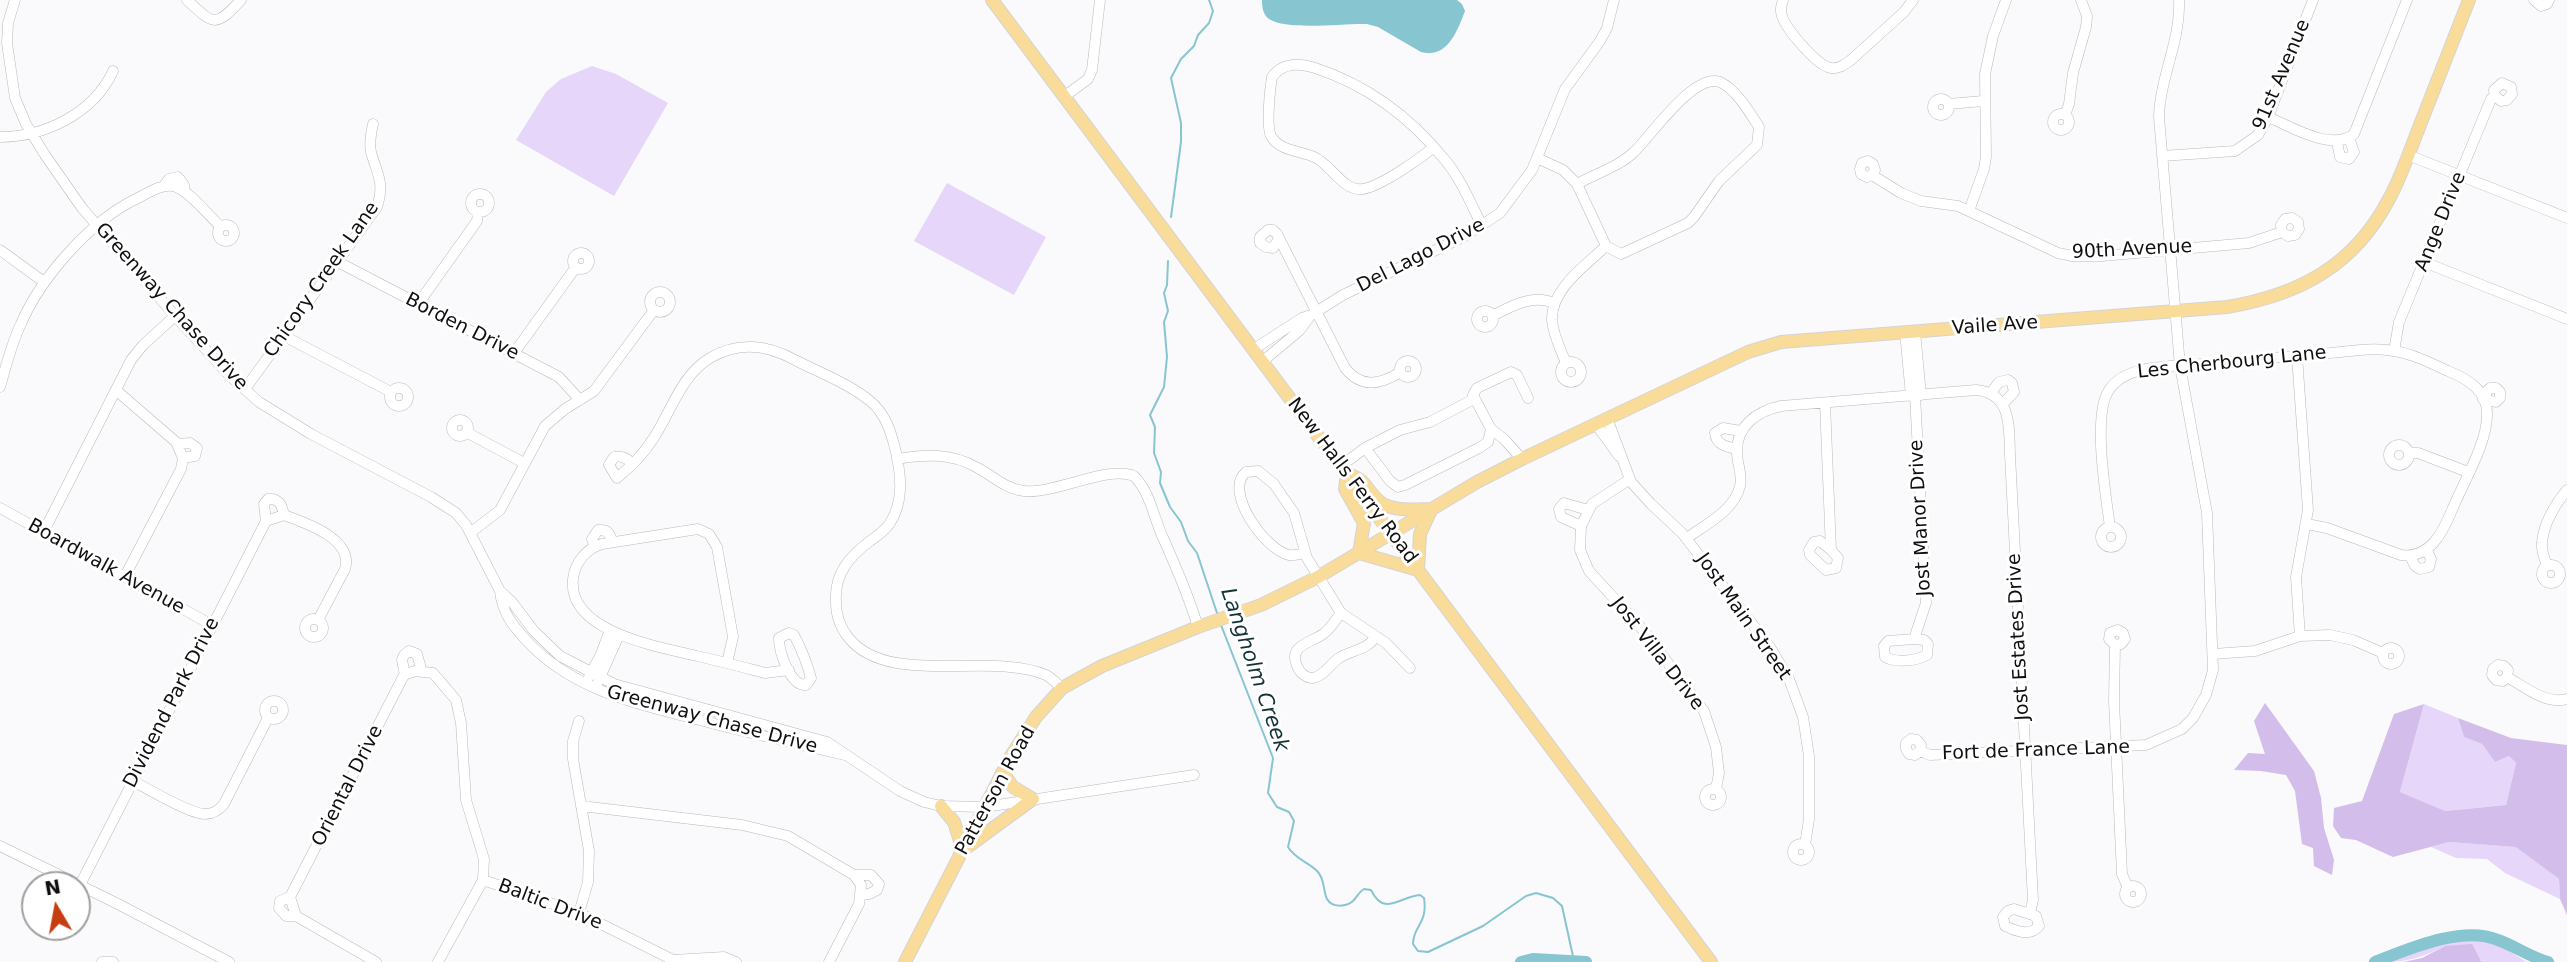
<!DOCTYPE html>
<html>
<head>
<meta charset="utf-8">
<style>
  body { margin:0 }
  #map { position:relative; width:2567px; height:962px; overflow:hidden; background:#faf9fc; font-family:"DejaVu Sans",sans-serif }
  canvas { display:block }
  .north { position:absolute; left:21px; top:871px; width:70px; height:70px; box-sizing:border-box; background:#fff; border:2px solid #9f9f9f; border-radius:50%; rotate:350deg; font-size:19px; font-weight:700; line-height:28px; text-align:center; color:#0f0f10 }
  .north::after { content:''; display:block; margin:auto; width:24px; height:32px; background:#c63d11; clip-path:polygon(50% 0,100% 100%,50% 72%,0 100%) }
</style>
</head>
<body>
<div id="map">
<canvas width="2567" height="962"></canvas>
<div class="north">N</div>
</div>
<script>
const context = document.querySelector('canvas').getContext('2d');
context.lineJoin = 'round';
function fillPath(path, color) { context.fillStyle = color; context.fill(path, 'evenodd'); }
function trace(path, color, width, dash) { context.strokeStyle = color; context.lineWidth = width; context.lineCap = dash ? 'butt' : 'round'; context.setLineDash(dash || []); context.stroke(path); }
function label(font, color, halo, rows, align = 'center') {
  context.font = font + ' "DejaVu Sans",sans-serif'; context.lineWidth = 6; context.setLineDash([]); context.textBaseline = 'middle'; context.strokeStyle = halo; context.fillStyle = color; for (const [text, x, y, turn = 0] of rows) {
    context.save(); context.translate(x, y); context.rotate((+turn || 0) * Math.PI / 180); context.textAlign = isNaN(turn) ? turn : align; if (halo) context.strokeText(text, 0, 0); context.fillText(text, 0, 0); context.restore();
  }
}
fillPath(new Path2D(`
  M592,66L616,74L668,103L614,196L516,140L546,92L561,79Z
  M947,183L1046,237L1014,295L914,241Z
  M2424,704L2458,718L2464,737L2482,744L2495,762L2509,756L2516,763L2506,805L2444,811L2400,792Z
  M2449,842L2517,847L2559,879L2560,899L2505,873L2487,859L2456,858L2431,847Z
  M2469,938L2497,944L2527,962H2486L2445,946C2425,956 2409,962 2386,962C2413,949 2439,940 2469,938Z`), '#e6d6f9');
fillPath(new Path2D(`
  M2265,703L2314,771L2321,798L2324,828L2334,860L2332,875L2314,866L2313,848L2302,844L2295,791L2286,775L2261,771L2234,770L2248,753L2265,754L2254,721Z
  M2424,704L2400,792L2445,811L2506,805L2516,763L2509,756L2495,762L2482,744L2464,737L2458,718L2511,738L2567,745V915L2560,899L2559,879L2516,847L2449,842L2393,857L2356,840L2341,838L2333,826L2334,808L2362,801L2394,714Z
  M2472,944L2481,961L2486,962H2403L2422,958L2445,946Z`), '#d2bdeb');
fillPath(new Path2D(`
  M1262,0H1457L1462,4L1465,11C1457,32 1447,59 1421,52L1378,27L1367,24C1345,23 1287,31 1269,19C1263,15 1262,7 1262,0Z`), '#87c6d1');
trace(new Path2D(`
  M1171,217L1181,142V123L1171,78L1181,59L1194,46L1198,35L1209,23L1213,11L1209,0
  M1168,261L1167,285L1164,293L1168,311L1164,322L1167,357L1164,387L1150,415L1155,427L1154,453L1161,472L1160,483L1170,507L1181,522L1188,541L1197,553L1218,616
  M1221,625L1273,758L1268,793L1277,807L1289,812L1294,821L1288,847C1296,860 1309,862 1318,872C1325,880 1323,891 1327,899C1332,908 1346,907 1353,901C1357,897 1359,892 1364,889L1371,890C1384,917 1399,897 1420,895L1424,898C1428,925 1413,925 1413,944L1418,951L1428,952L1483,926L1526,896L1536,893L1553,898L1562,906L1574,961`), '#87c6d1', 2);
trace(new Path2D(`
  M1521,962L1533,959L1586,962
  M2375,962C2409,949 2462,925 2498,940C2515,946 2530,957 2548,962`), '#87c6d1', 12);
const minor = new Path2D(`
  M15,0L8,23L7,43L15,98L26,124L45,155L82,208L175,316L232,378L259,402L311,434L431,497L456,513L466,525L500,591L512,602L534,631L560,656L614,684L827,742L900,791L924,802L941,806L985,807L1194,775
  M187,0C214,25 215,28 241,0
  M1783,0C1781,6 1780,10 1782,16C1786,29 1817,66 1831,68C1839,69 1844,65 1851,60L1904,12L1913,0
  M2534,0L2541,6L2547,4L2549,0
  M1065,96L1088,79L1092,70L1100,0
  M1933 107a8 8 0 1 1 16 0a8 8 0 1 1-16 0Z
  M1949,104L1983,101
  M2053 122a8 8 0 1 1 16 0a8 8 0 1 1-16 0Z
  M2065,115L2069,104L2073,73L2086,27L2087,16L2081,0
  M2268,117C2292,127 2331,152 2354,134L2407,0
  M0,137C45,137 94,113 113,71
  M2337,142L2340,157L2349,159L2354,152L2349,138
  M1433,148C1418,160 1381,186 1363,189C1343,192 1331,164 1314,157C1301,151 1279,151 1271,136C1266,126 1270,89 1272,77C1283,62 1299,63 1315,68C1367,85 1411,118 1445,160C1461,179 1471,204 1482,226
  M2408,155L2567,218
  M2162,156L2235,151L2258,135L2268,117L2313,0
  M1537,158L1563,170L1577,184L1606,246L1621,254L1688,223L1694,217L1719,181L1757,145L1759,127C1750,113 1736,89 1720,82C1694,72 1650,137 1634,152C1620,166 1595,174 1577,184
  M1872,175L1875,170L1873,164L1868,161L1862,163L1860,169L1861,174L1867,177L1872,175L1901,193L1921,201L1958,206L2058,253L2072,256H2102L2249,243L2282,232L2288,236L2295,235L2299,229L2298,222L2292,218L2285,219L2281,225L2282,232
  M164,186L169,179L178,177L184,185V191
  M471 203a9 9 0 1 1 18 0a9 9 0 1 1-18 0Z
  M1969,211L1984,169L1986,157L1985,74L1993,36L2006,0
  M218 233a8 8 0 1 1 16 0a8 8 0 1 1-16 0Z
  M1279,239L1273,248L1266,247L1260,243V237L1268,230H1273L1277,234L1345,368C1361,388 1379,385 1399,373
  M0,250L44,282
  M573 261a8 8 0 1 1 16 0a8 8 0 1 1-16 0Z
  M338,262L559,377L580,400
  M2424,262L2567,319
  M650 302a10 10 0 1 1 20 0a10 10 0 1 1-20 0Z
  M418,304L477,221L478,212
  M1477 319a8 8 0 1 1 16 0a8 8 0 1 1-16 0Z
  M1492,316C1512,306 1532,294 1554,303
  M1905,332L1911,396
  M1915,332L1921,395
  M284,336L391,392
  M1254,349L1302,318L1311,315L1343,295L1465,236L1500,213L1532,170L1565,89L1600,41L1607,28L1614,0
  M2394,351L2399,322L2491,99L2495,96L2494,90L2502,83L2511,87L2512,94L2507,100L2501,101L2495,96
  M514,353L576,267
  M2297,356L2308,510L2296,577L2300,636
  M1400 369a8 8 0 1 1 16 0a8 8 0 1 1-16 0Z
  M1263,361L1299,331L1311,315
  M1561 372a10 10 0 1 1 20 0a10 10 0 1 1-20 0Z
  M1566,363C1561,350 1553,335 1552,320C1551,289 1585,266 1606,246
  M0,387C6,367 11,345 20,326C40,278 91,220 138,198C148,193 161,184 173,186C187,188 210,217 221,227
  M390 397a9 9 0 1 1 18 0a9 9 0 1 1-18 0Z
  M245,389L377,207C385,182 377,174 371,152C369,143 371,133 373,124
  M117,391L176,442L183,458L181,469L125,576
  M1990,394L1999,382L2008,380L2012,383L2014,392L2003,404
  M2483,399L2496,402L2500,398V392L2496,388H2490L2486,392V398
  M1825,403L1831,550L1838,558L1836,568L1826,570L1810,555L1809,550L1814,542L1820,541L1831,550
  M1607,418L1631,482L1651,504L1682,533L1770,647L1789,679L1803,717L1809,756V819L1805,845
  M452 428a8 8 0 1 1 16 0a8 8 0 1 1-16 0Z
  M1595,423L1619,456
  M466,432L524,463
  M178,444L190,443L197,448L195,456L183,458
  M2389 455a10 10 0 1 1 20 0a10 10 0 1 1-20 0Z
  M1365,448L1400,430L1430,422L1474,399
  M1737,449C1727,447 1716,445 1715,433L1723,428L1741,431
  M2409,453H2418L2468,472
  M897,459C925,454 951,453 976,467C992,475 1005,489 1024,491C1056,494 1107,465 1134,476C1151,493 1154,520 1164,540C1177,569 1189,597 1198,627
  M1522,459L1504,439L1491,429L1473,395L1477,388L1511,372L1517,375L1528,398
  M633,464C627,459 623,455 614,457L609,465L617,478C631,466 643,455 653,439C671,412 681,375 710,358C738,341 768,345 795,360C820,373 848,383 870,401C886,414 891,432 896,452C901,476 904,501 890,523C885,531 877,536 870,541C849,557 834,574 836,602C836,614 840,627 848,637C887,688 992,651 1046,675C1052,678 1057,684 1062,688
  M1341,466L1365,448L1390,481L1398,487L1405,485L1479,448L1488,442L1491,429
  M1630,479L1592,504L1581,526L1580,550L1589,571L1644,631L1704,711L1716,747L1719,773L1716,789
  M0,508L212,625
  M266,521L264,504L268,499C279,498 282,505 284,515
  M1581,526L1561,517L1559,509L1564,503L1588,510
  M2110,527C2106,496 2092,415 2109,390C2127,363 2173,367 2203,364C2245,361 2287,356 2330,353C2351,351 2373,347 2394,351C2413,354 2431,363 2448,371C2468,379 2488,391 2487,415C2487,444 2463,483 2452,510C2443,532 2430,559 2401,555L2327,528L2307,524
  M2101 537a10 10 0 1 1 20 0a10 10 0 1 1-20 0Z
  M44,531L131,360L143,345L175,316
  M470,533L500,510L545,426L565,409L594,391L654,310
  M1687,538C1705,525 1735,510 1740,486C1743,475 1737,464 1737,453C1736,426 1757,411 1781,406L1976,390C2012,393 2009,428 2010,455L2033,900L2030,913
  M595,547L592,539L598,530C608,529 611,535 612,542
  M1305,553C1300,554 1294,556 1289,555C1265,550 1223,491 1246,472L1258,471L1274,484L1294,513L1307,558L1341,613L1386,643L1410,668
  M2410,556L2415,566L2420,569L2429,567L2431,559L2426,549
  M2542 574a9 9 0 1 1 18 0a9 9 0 1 1-18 0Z
  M2547,566C2545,559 2541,551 2542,543C2543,525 2555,504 2567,490
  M500,591C502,612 512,625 527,641C576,694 648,706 715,724C758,735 801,745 845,755
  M1341,613C1335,620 1331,629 1323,634C1311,643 1288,645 1297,666C1300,673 1306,678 1313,678C1324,676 1330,664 1339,658C1351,650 1368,650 1375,637
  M305 628a9 9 0 1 1 18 0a9 9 0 1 1-18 0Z
  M789,633L794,635C801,648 807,663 811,678L806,685C790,686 779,652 779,638Z
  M1914,639L1926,603L1915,395
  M1914,639L1924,640L1928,644L1927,655C1916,661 1896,663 1885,657L1884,646L1888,641Z
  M2115,645L2121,644L2125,639L2123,633L2118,630L2110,633L2109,639L2115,645L2114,701L2122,874L2128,888
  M2383 656a8 8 0 1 1 16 0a8 8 0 1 1-16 0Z
  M2213,654L2255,651L2300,636L2330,635L2353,640L2383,653
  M727,663L733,637L717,547L709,534L698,529L602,544C586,549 575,562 573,579C567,632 660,647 697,656C720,661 742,667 765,673L789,670
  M405,675L402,660L404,655L409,651L417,654L422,672
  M589,677L601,654L610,630
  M2507,677L2503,681L2496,680L2492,675L2493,669L2498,665L2504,666L2508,670L2507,677C2525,687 2546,705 2567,699
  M598,682L619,635
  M265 710a9 9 0 1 1 18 0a9 9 0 1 1-18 0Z
  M579,721L573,741V759L589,851L588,882L579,913
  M1920,751L1921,745L1917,740L1911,739L1906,743V749L1909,754L1915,755L1920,751L1930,755L2146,745L2182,729L2193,718L2206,695L2213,670L2207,513L2180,366L2159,117C2160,77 2181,40 2179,0
  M133,781C148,789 190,814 205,814C214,814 219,810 224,804L268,718
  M1705 797a8 8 0 1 1 16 0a8 8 0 1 1-16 0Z
  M581,806L742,825L788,836L854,875L861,885L859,904L829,962
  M1793 852a8 8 0 1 1 16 0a8 8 0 1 1-16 0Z
  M0,846L116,903L229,962
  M854,875H871L879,884L877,890L869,894L861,895
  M483,880L579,913L673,960L724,957L736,962
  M80,885L266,521L284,515C306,523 354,539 345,569L318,620
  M2125 894a8 8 0 1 1 16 0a8 8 0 1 1-16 0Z
  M290,897L280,901L279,908L286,916H296
  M2014,909L2036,916L2039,926C2030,937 2016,931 2005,926L2003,917L2008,911Z
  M102,962H113
  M376,962L296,916L290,897L404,675L415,671L433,673L456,700L461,723L466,800L484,859L483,880L438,962`);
const major = new Path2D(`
  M992,0L1711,962
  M1347,473L1345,489L1364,523L1359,553
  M1347,474C1368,480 1366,491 1380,502C1393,512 1416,509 1431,509
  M1359,553L1418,570
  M1418,570L1420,534L1431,510
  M941,806L954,822L963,850
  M966,848L1033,799L1013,787L1003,773
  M905,962L1011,756L1036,717L1062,688L1102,666L1198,627L1261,605L1318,577L1477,482L1522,459L1748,352L1781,342L2227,307C2299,295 2354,266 2389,199C2401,177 2409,153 2418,130C2435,86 2452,43 2469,0`);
trace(minor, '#bab9bb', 11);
trace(major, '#d4d4d4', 14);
trace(minor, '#fff', 10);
trace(major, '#fadc9a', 12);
label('19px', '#0f0f10', '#fff', [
  ["91st Avenue",2282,75,-67],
  ["Ange Drive",2441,222,-68],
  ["90th Avenue",2132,250,-3],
  ["Del Lago Drive",1421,256,-27],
  ["Chicory Creek Lane",322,280,-55],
  ["Greenway Chase Drive",171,307,48],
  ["Vaile Ave",1995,326,-4],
  ["Borden Drive",462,327,27],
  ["Les Cherbourg Lane",2232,363,-6],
  ["New Halls Ferry Road",1352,481,53],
  ["Jost Manor Drive",1921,518,-93],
  ["Boardwalk Avenue",106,567,29],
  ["Jost Main Street",1743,617,55],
  ["Jost Estates Drive",2019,637,-93],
  ["Jost Villa Drive",1657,654,52],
  ["Dividend Park Drive",172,703,-63],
  ["Greenway Chase Drive",712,720,15],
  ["Fort de France Lane",2036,751,-2],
  ["Oriental Drive",348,786,-63],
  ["Patterson Road",996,791,-61],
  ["Baltic Drive",550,905,21]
]);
label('italic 21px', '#133338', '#fff', [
  ["Langholm Creek",1254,670,71]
]);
</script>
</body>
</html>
